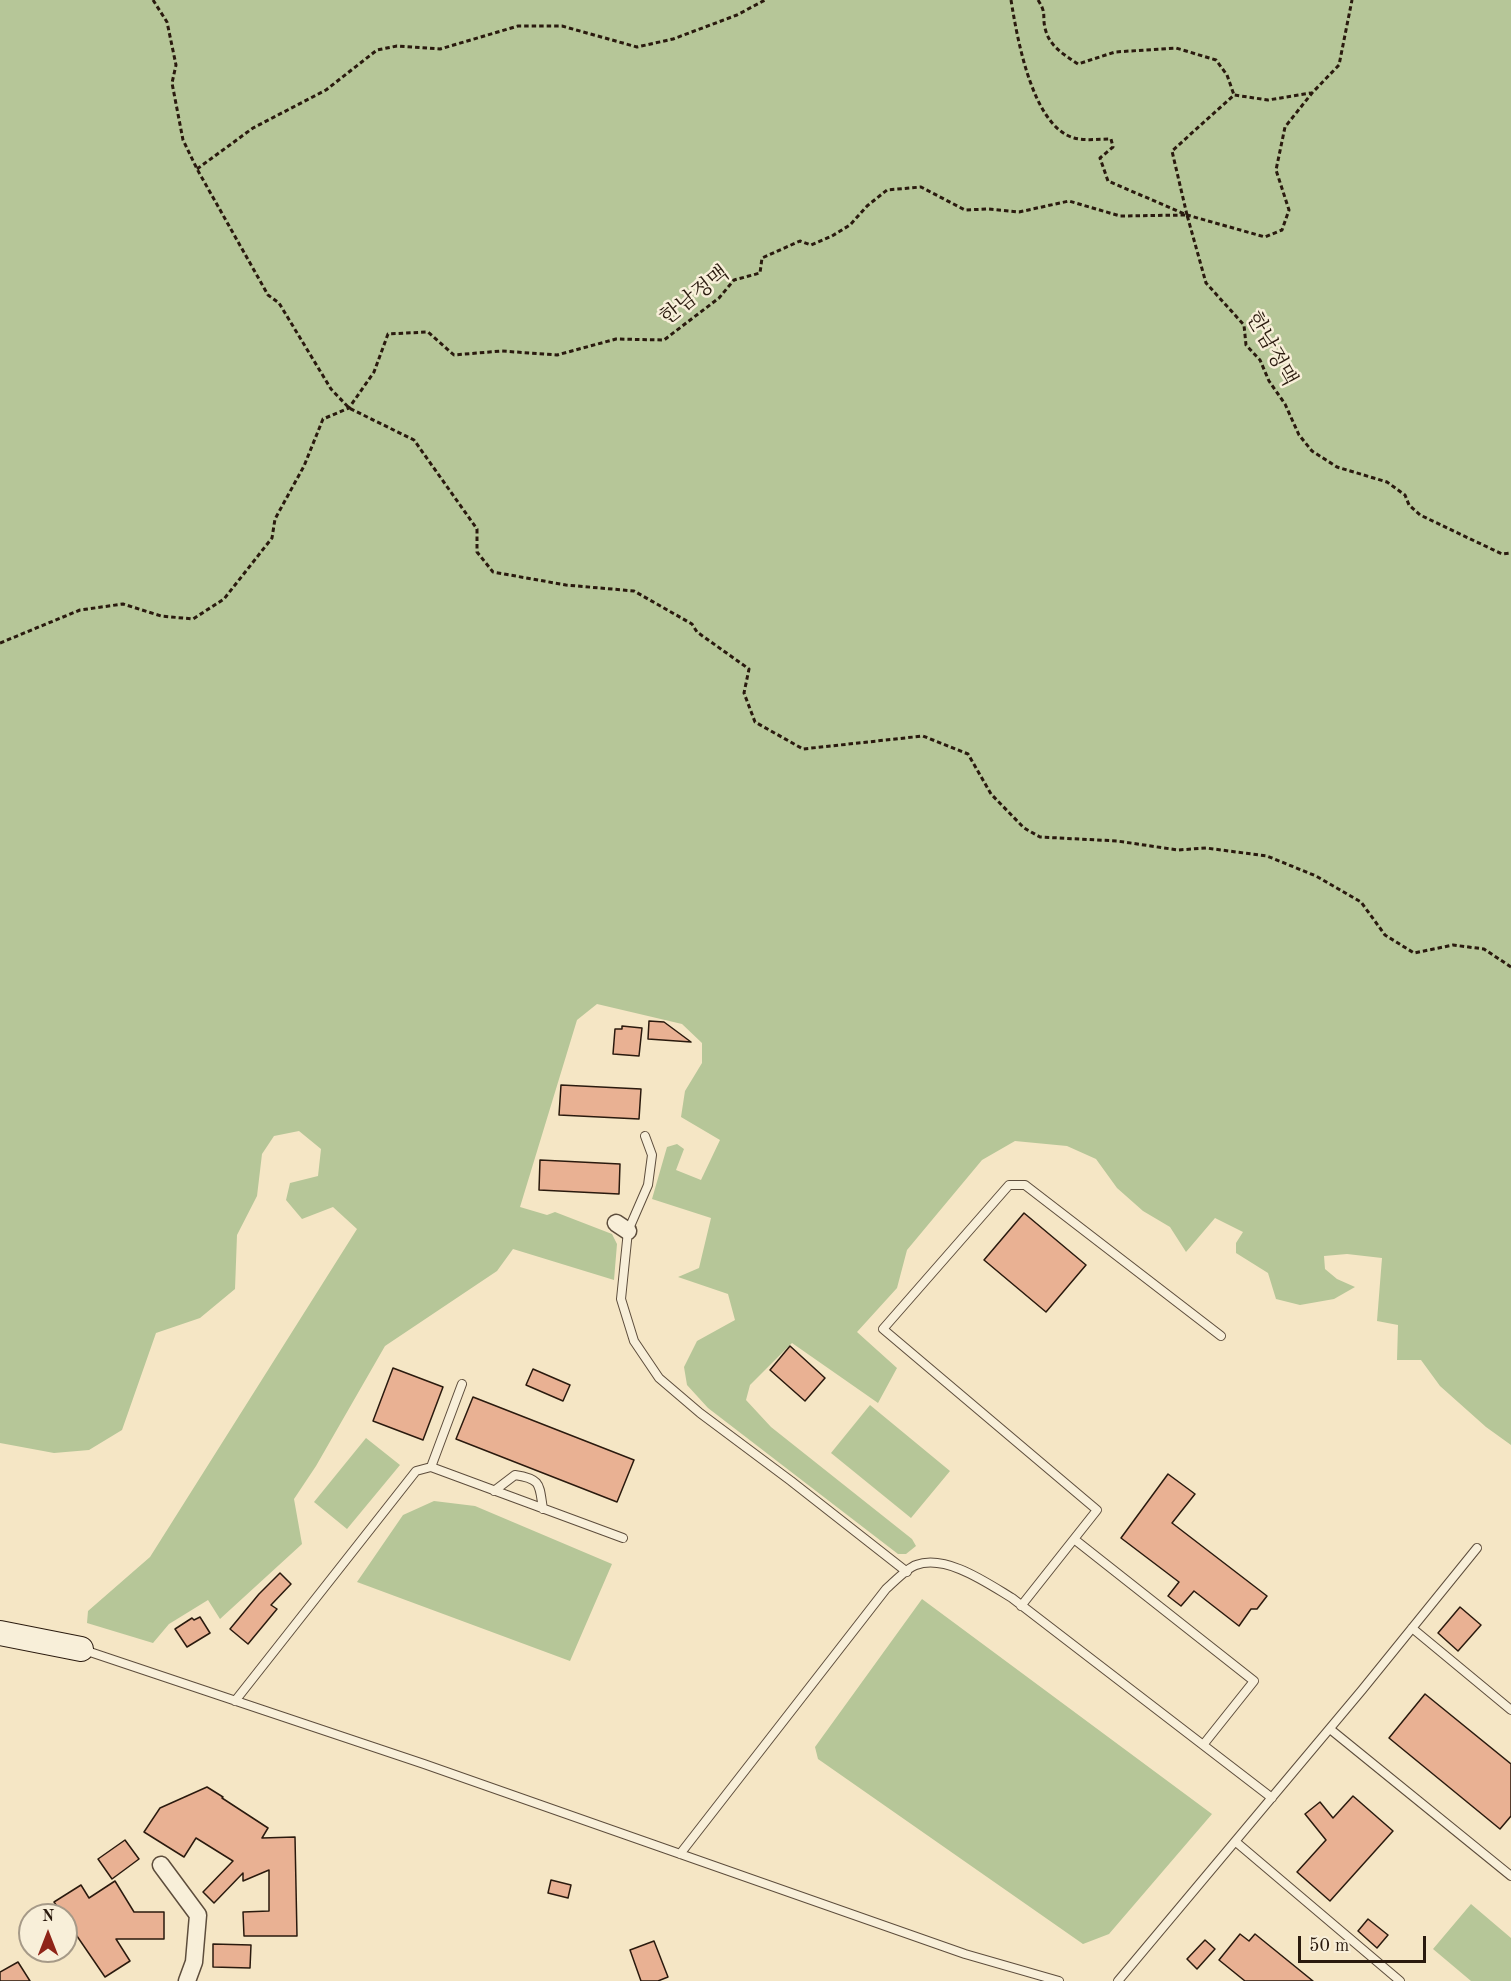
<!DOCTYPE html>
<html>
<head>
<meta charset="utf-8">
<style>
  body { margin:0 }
  #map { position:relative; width:1511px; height:1981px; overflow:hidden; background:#f5e6c5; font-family:"Old Standard TT",serif }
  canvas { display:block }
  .north { position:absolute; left:18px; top:1903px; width:60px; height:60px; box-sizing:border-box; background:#f8efd9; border:2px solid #a69a88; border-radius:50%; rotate:0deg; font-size:16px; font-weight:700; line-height:24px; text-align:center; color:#2a1a0e }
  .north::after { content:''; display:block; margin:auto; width:21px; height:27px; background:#8f2418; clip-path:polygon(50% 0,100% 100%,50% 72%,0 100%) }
  .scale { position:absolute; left:1298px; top:1936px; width:128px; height:27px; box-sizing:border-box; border:3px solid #2a1a0e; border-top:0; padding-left:8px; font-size:18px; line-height:21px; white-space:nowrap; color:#2a1a0e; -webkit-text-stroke:4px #f8efd9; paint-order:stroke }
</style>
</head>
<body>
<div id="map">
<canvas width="1511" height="1981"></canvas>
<div class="north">N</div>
<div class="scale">50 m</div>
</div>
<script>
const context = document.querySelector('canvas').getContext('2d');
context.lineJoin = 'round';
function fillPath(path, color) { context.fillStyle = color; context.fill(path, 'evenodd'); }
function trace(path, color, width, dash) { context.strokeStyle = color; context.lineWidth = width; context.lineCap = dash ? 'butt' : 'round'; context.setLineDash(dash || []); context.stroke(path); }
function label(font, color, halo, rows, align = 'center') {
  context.font = font + ' "Old Standard TT","Noto Serif KR",serif'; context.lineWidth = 5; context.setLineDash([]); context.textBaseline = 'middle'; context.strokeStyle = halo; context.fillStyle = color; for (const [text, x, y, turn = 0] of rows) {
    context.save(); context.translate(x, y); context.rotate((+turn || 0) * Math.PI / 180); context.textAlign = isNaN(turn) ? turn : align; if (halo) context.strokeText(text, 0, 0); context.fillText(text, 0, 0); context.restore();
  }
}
fillPath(new Path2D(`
  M0,0H1511V1445L1486,1427L1440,1386L1421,1360H1397L1398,1325L1377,1321L1382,1258L1347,1254L1324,1256L1325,1269L1337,1279L1355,1287L1334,1299L1300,1305L1276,1299L1268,1273L1236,1253V1243L1243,1232L1215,1218L1186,1252L1170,1227L1143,1211L1117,1188L1096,1159L1067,1146L1015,1141L982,1160L907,1250L897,1288L857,1332L897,1368L878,1403L792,1343L750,1385L746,1400L771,1427L912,1539L916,1546L906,1554H898L708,1408L687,1385L684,1367L697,1341L735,1320L728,1294L678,1277L699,1268L711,1218L652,1199L667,1147L677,1144L684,1149L676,1170L701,1180L720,1140L681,1117L685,1091L702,1063V1043L682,1024L597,1004L577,1020L520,1207L547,1215L555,1212L612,1234L617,1244L614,1280L513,1249L497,1271L385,1346L316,1466L294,1499L302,1544L220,1619L208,1600L169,1624L153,1643L87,1623L88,1611L150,1557L357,1229L333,1207L302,1219L286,1200L290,1183L318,1176L321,1149L299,1131L274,1136L262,1154L257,1196L237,1235L235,1289L200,1318L156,1333L122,1430L89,1450L54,1453L0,1443Z
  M870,1405L950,1471L911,1518L831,1453Z
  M366,1438L400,1465L347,1529L314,1502Z
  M434,1501L475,1506L612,1564L570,1661L357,1582L403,1515Z
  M922,1599L1212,1814L1109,1934L1083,1944L818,1759L815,1747Z
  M1471,1904L1511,1938V1981H1471L1433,1949Z`), '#b6c698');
const building = new Path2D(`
  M649,1021L664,1022L691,1042L648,1039Z
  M622,1026L642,1028L639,1056L613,1054L615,1029H622Z
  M561,1085L641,1089L639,1119L559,1115Z
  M540,1160L620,1164L619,1194L539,1190Z
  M1024,1213L1086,1265L1046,1312L984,1260Z
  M790,1346L825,1378L805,1401L770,1370Z
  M393,1368L443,1387L423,1440L373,1421Z
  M533,1369L570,1385L563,1401L526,1385Z
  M473,1397L634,1460L617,1502L456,1439Z
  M1168,1474L1195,1494L1172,1523L1267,1596L1257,1609H1251L1239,1626L1194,1591L1181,1606L1168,1596L1179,1582L1121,1538Z
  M280,1573L291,1584L271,1605L277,1609L248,1644L230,1629L259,1594Z
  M1460,1607L1481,1625L1458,1651L1438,1633Z
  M200,1617L210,1633L187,1647L175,1629L192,1618L194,1620Z
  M1425,1694L1511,1764V1816L1500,1829L1389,1738Z
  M207,1787L223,1797L222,1798L268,1828L262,1838L295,1837L297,1936H244L243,1912L269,1911V1870L243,1881V1873L214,1903L203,1892L233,1861L196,1838L184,1857L144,1832L160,1808Z
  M1353,1796L1393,1831L1330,1901L1297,1872L1326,1840L1305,1814L1320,1802L1333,1818Z
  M125,1840L139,1859L112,1879L98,1859Z
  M551,1880L571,1885L568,1898L548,1893Z
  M115,1881L134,1912H164V1939H116L130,1961L105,1977L66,1920V1915H63L54,1902L81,1885L89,1898Z
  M1368,1919L1388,1935L1377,1948L1358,1931Z
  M1240,1934L1249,1941L1255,1934L1313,1981H1245L1219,1960Z
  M1205,1940L1215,1949L1197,1969L1187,1959Z
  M654,1941L668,1977L658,1981H641L630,1950Z
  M213,1944L251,1945L250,1968L213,1967Z
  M18,1962L30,1981H0V1972Z`);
fillPath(building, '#e9b193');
trace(building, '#2a1a0e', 1.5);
const lane = new Path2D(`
  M645,1136L652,1155L648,1185L628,1231L621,1299L634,1341L659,1378L700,1413L791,1481L907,1572
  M431,1467L462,1384
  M494,1491L515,1475C542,1479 539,1485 543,1509
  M1074,1539L1097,1510L883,1329L1009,1185H1025L1221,1336
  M1021,1606L1074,1539L1254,1681L1203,1745
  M1412,1628L1511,1710
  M81,1649L424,1764L965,1954L1059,1981
  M235,1701L416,1471L431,1467L623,1538
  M1330,1729L1511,1876
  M1236,1842L1400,1981
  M680,1854L886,1589C893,1583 907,1568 916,1565C946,1554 987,1583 1012,1598L1272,1798
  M1118,1981L1362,1690L1477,1548`);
const street = new Path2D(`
  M616,1223L628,1231
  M161,1865L198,1915L194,1962L187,1981`);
const secondary = new Path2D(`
  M0,1633L81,1649`);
trace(lane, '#5d4d3c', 10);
trace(street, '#5d4d3c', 19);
trace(secondary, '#2a1a0e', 26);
trace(new Path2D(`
  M153,0L167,22L176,65L172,83L183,140L197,169L268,295L279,303L331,389L349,408L414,440L477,529V552L493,572L566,585L634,591L692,624L697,632L749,669L744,693L755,722L803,749L923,736L968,754L991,794L1024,828L1040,837L1117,841L1178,850L1206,848L1267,856L1316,876L1361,902L1385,935L1414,953L1453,945L1484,949L1511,967
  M1011,0C1017,37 1032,126 1074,138C1085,141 1100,139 1111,139L1113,147L1100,158L1108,181L1187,215L1265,237L1282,230L1289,210L1276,170L1285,127L1312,93L1339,65L1352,0
  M1038,0C1047,14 1042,15 1045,28C1049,46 1063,54 1078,64L1115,52L1176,48L1216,60L1227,75L1234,95
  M197,169L253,128L326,90L377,50L397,46L440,49L518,26H562L637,47L673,39L737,15L765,0
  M1187,215L1172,151L1234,95L1268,100L1311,93
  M0,643L80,610L123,604L161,616L193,619L224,599L272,538L275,519L304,466L323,419L349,408L374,372L388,334L428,332L454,355L502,351L557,355L616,339L664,340L719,298L734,280L760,273L762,258L800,241L811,245L832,236L850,225L867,206L887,190L921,187L965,210L989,209L1019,212L1069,201L1120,216L1187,215L1206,283L1244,325L1246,345L1260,360L1269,381L1285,404L1299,435L1312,451L1337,467L1387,482L1405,495L1409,505L1420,515L1502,554L1511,553`), '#2a1a0e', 3, [4.5, 3]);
trace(lane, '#f8efd9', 8);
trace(street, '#f8efd9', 16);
trace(secondary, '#f8efd9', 24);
label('21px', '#2a1a0e', '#f8efd9', [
  ["한남정맥",695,296,-38],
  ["한남정맥",1271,349,61]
]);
</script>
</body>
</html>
